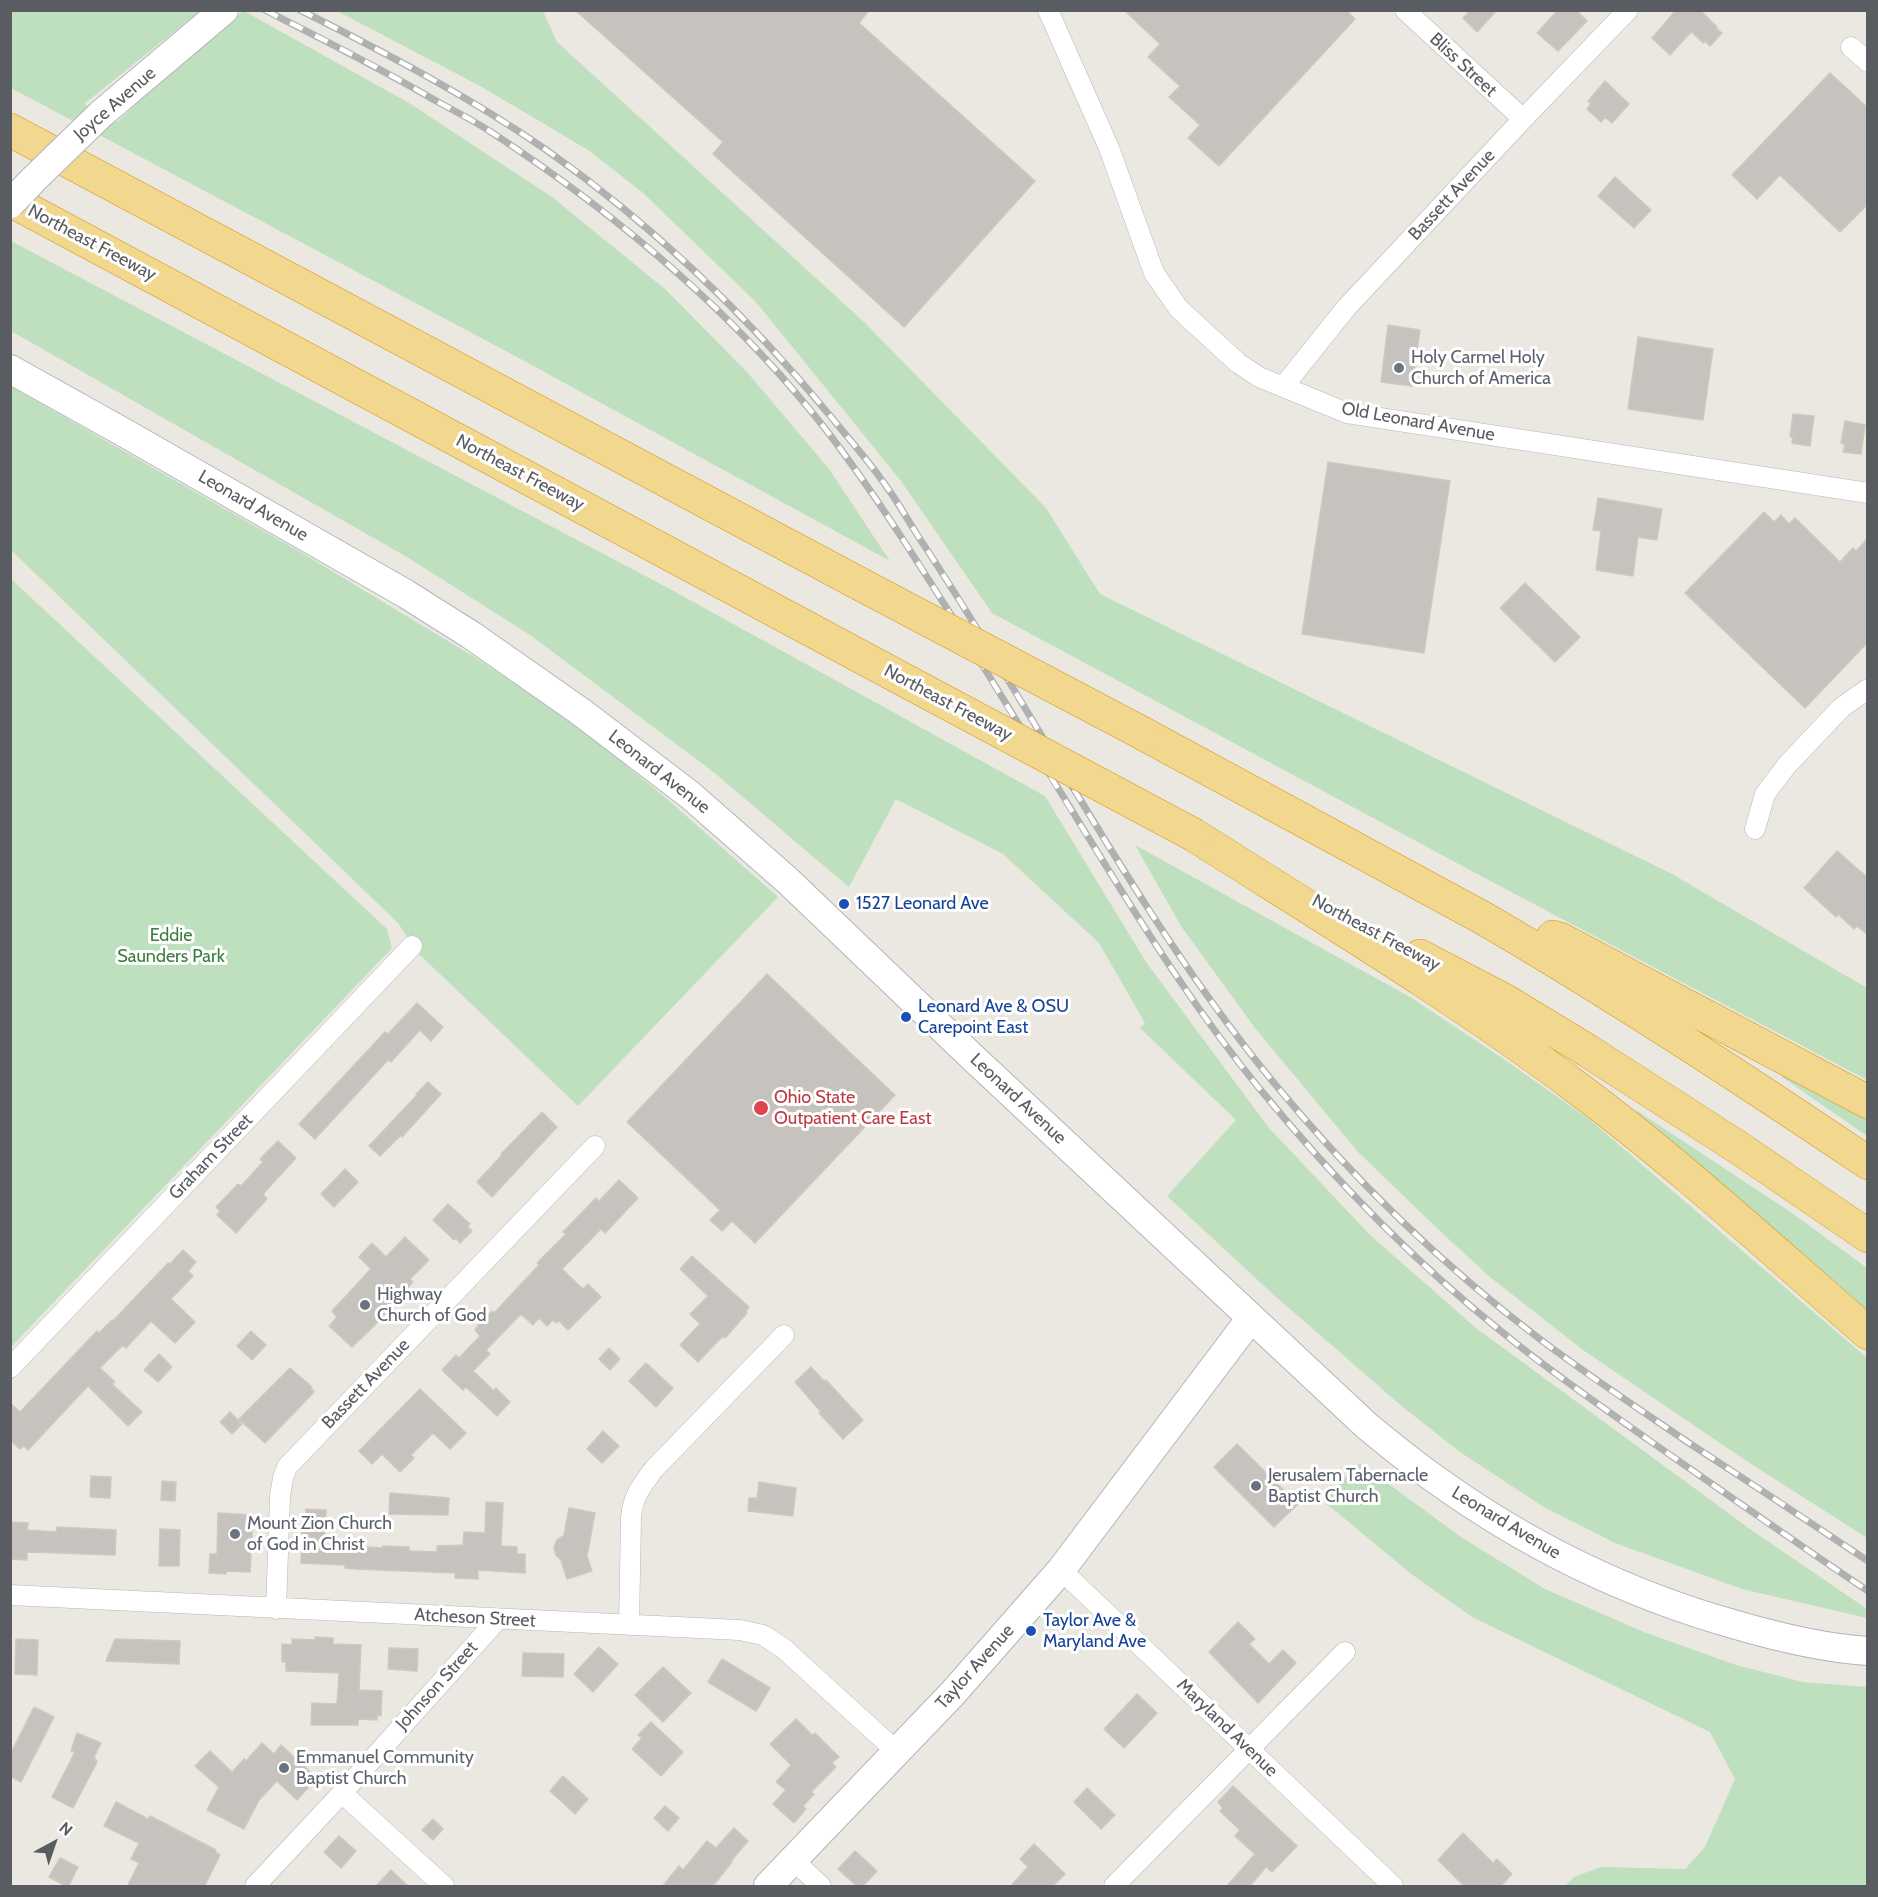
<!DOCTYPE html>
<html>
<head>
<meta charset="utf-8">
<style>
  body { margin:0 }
  #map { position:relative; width:1878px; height:1897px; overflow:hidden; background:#eae8e0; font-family:Cabin,sans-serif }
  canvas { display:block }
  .frame { position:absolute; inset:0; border:12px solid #595c60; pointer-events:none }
  .north { position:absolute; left:24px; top:1813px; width:60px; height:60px; -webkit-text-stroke:4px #fff; paint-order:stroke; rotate:40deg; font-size:16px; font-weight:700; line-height:24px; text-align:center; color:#595c60 }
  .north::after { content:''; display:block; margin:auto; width:21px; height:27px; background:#595c60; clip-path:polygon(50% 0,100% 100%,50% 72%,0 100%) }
</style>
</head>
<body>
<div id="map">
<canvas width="1878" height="1897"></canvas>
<div class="frame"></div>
<div class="north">N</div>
</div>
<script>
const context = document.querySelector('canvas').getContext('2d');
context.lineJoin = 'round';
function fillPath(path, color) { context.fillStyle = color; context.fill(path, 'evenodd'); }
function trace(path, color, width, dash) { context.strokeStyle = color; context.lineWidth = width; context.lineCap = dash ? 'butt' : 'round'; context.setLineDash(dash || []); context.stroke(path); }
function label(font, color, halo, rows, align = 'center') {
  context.font = font + ' Cabin,sans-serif'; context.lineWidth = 6; context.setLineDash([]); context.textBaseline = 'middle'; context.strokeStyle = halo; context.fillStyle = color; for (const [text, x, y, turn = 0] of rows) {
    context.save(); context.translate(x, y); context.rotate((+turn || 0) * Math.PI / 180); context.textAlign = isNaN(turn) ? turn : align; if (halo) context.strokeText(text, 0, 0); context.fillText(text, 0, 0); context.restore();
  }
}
fillPath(new Path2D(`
  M10,11H200L84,104L117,122L187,55L244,11L409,103L552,197L665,289L747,372L829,469L890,561L517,357L11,88Z
  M337,11H543L557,42L864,322L1046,508L1100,594L1672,874L1867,988V1080L1481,876L992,613L901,481L756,302L642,192L588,150L482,87Z
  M11,241L670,589L1045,796L1146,962L1269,1128L1370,1235L1476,1328L1750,1529L1867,1609V1618L1742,1589L1615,1543L1542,1506L1460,1452L1404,1408L1275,1296L1167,1196L1236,1120L1140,1028L1145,1023L1099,943L1003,854L896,799L849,887L711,770L530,635L407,557L11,331Z
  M10,386L302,553L481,661L587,733L667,799L778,897L578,1106L418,953L398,923L11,550Z
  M10,578L387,929L392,948L11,1347Z
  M1135,845L1410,997L1505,1060L1589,1119L1867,1358V1538L1742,1458L1583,1350L1490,1277L1441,1232L1358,1152L1255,1028L1181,926Z
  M1787,1069L1867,1115V1136L1782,1077Z
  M1636,1110L1792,1213L1867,1268V1318L1639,1123Z
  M1360,1463L1461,1537L1545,1589L1644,1632L1736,1665L1803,1682L1867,1687V1886H1565L1574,1877L1601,1867L1685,1869L1705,1847L1735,1779L1710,1732L1472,1617L1410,1573L1322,1500Z`), '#bfe0be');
const building = new Path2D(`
  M575,10H869L859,23L1035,181L904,327L713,154L723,142Z
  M1124,10H1346L1355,19L1219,166L1188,138L1200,125L1169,97L1180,86L1148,57L1160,44Z
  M1471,10H1497L1477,32L1463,18Z
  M1558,10H1576L1587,21L1558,51L1537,33Z
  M1676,10H1700L1717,27L1716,28L1722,33L1710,46L1705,41L1703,43L1692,32L1690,33L1670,55L1652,38Z
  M1830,73L1868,108V204L1840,232L1780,175L1757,199L1732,175Z
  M1605,81L1629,104L1612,123L1605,117L1601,122L1587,109L1591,104L1588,101Z
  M1615,177L1651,210L1634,228L1598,196Z
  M1388,325L1420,330L1412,386L1381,382Z
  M1638,337L1713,349L1703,420L1628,409Z
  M1793,414L1814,416L1810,446L1792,443L1793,437H1790Z
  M1845,421L1865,425L1861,454L1843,452L1845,445L1841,443Z
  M1328,462L1450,481L1424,653L1302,634Z
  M1598,498L1662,509L1657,540L1638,537L1633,576L1596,570L1601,531L1593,530Z
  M1764,512L1774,522L1781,515L1789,524L1795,518L1840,562L1853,548L1856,551L1868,538V642L1805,708L1685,593Z
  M1525,583L1580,637L1555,662L1500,608Z
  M1837,851L1868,878V935L1857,926L1854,929L1838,914L1836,917L1804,888Z
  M767,974L895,1095L755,1243L732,1221L722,1231L710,1220L720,1210L627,1122Z
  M417,1003L443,1027L431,1041L420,1030L391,1062L388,1060L315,1139L299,1124L385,1032L388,1034Z
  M428,1082L441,1094L402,1137L401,1135L380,1156L369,1146L417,1095L416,1094Z
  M542,1112L557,1127L492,1197L477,1182L502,1155L501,1154Z
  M278,1141L296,1158L263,1194L267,1199L236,1233L217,1215L220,1211L216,1207L238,1184L241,1186L263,1162L260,1159Z
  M345,1169L358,1182L334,1207L321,1194Z
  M619,1180L638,1198L605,1233L601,1229L562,1269L583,1289L588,1284L601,1297L568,1330L559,1321L556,1323L553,1320L547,1326L539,1318L533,1325L521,1314L486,1350L490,1354L473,1371L494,1391L496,1388L510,1402L497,1416L466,1387L463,1390L442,1370L456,1355L459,1358L480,1336L475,1330L480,1323L492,1311L494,1313L539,1265L537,1263L566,1234L563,1232L596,1198L599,1201Z
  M448,1204L470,1224L467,1226L472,1231L460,1243L456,1238L454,1240L433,1220Z
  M405,1237L429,1260L410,1279L413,1282L374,1326L352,1347L329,1326L337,1317L332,1311L371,1269L359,1257L372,1243L386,1257Z
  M183,1250L196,1262L188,1271L193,1276L171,1299L195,1322L175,1343L151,1321L126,1348L123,1345L100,1368L115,1382L112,1384L142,1412L128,1426L88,1386L28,1450L24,1446L20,1449L10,1440V1403L20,1412L97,1331L99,1333L112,1320L113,1321L168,1263L170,1264Z
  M692,1256L749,1307L745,1312L747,1313L725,1338L724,1336L718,1341L698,1362L680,1345L700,1324L690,1314L708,1296L680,1269Z
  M251,1331L266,1345L252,1360L237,1346Z
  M609,1348L620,1359L610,1370L599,1359Z
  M159,1354L172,1367L158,1382L144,1370Z
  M646,1363L673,1388L656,1407L629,1381Z
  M811,1367L824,1381L826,1380L863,1420L843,1439L819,1413L821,1412L795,1382Z
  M290,1368L312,1387L311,1388L314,1392L265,1443L239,1419Z
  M420,1389L466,1433L450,1449L433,1433L411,1455L414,1458L400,1472L382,1454L372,1464L359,1451Z
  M230,1412L242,1424L232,1434L220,1422Z
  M603,1431L619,1446L602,1463L587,1449Z
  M1237,1444L1298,1504L1274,1527L1214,1467Z
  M91,1476L111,1477L110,1498L90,1497Z
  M162,1481L176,1482L175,1501L161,1500Z
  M759,1482L796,1488L793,1516L748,1511L749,1498H757Z
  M390,1493L449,1498L448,1515L389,1514Z
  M486,1502L503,1503L501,1546L517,1547V1554H525V1573L478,1570V1579L455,1578V1573L355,1569L345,1568V1565L301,1563L302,1527H305L306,1509L326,1510L324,1549L354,1551L355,1546L382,1548L383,1546L409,1547V1551L437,1552V1546L463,1545L464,1532L485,1533Z
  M569,1508L595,1513L587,1556L592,1571L567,1579L561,1560L556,1555L554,1547L557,1540L564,1535Z
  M218,1513L253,1515L250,1572L226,1571V1574L209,1573L210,1554H217Z
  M10,1522L28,1523L27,1530L56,1532L57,1527L116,1530L115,1555L29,1552L27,1553V1560L10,1559Z
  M160,1529L180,1530L179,1566H159Z
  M1238,1622L1255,1639L1249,1644L1269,1664L1283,1650L1296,1663L1258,1703L1209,1652Z
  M315,1637L333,1638V1644L361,1645L359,1690L382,1691L381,1716L377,1715V1720L358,1719V1725H311L312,1703L337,1704L339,1673L286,1671V1662H282V1644L292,1645V1639L315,1640Z
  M16,1639L38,1640L37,1675L15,1674Z
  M115,1639L180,1641L179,1664L106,1661Z
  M599,1647L618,1664L593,1692L574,1674Z
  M389,1648L418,1649L417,1671L388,1669Z
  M523,1653L564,1654L563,1677L522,1676Z
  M722,1659L770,1688L756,1711L708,1682Z
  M663,1667L691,1693L663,1722L635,1695Z
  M1137,1694L1157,1713L1124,1748L1104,1729Z
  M34,1707L54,1717L21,1782L10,1776V1755Z
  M796,1719L812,1735L815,1733L839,1757L832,1763L836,1767L811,1792L814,1794L803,1806L806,1809L794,1823L773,1804L786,1790L776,1782L791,1765L770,1744Z
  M651,1722L683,1752L661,1776L632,1749L642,1738L638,1735Z
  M77,1733L101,1743L94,1757L97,1762L73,1808L52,1797L75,1752L71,1751Z
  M262,1743L274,1754L281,1745L317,1778L297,1800L277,1781L259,1800L244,1829L207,1810L219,1787L195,1766L210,1751L232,1772L244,1759L246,1761Z
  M563,1776L588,1799L575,1814L550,1791Z
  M1233,1786L1297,1846L1272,1872L1266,1867L1249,1887H1226L1255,1854L1235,1836L1240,1830L1220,1811L1223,1808L1218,1802Z
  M1087,1788L1115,1815L1101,1829L1074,1802Z
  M116,1802L148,1819L150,1816L216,1850L215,1852L220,1855L204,1887H127L139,1863L131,1859L139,1843L104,1826Z
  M665,1806L679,1818L668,1831L654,1818Z
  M433,1819L443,1829L433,1840L422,1830Z
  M734,1828L748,1841L731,1861L732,1862L712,1887H662L679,1866L683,1870L707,1841L716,1848Z
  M1463,1833L1493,1863L1497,1859L1512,1874L1500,1887H1465L1438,1860Z
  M339,1836L356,1851L341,1868L324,1852Z
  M1034,1844L1065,1874L1052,1887H1010L1028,1867L1020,1859Z
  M855,1851L877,1871L862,1887H858L838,1869Z
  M60,1858L78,1867L68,1887L49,1877Z
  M391,1870L409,1887H375Z`);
fillPath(building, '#c6c3be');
trace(building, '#cec9bf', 1.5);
const street = new Path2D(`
  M1048,10L1109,148L1154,273L1179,309L1238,363L1259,377L1347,413L1868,493
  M1405,10L1523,119
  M1851,47L1868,62
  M1283,387L1346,308L1523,119L1628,10
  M1755,829L1765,794L1787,765L1842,707L1868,689
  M10,1368L412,946
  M1061,1570L1393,1886
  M10,1595L740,1630L763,1635L783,1648L896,1751
  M276,1609L280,1496L283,1478L287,1467L595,1146
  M629,1625L631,1518C633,1495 641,1487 654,1469L784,1335
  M342,1793L444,1886
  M793,1860L821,1886
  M255,1886L342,1793L498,1619
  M1114,1886L1345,1652`);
const secondary = new Path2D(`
  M101,114L224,10
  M10,369L123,432L406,594L471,635L581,712L690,795L787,880L969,1054L1367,1426C1389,1444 1412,1463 1435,1479C1525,1544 1627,1594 1733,1624C1777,1637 1822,1648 1868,1651
  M768,1886L953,1693L1061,1570L1251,1318`);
const highway = new Path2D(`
  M10,130L860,584
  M10,200L921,689
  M1142,733L1483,918C1615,995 1742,1078 1868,1163
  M1194,835C1323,917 1454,996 1576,1087C1678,1163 1772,1250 1868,1333
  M1553,937L1560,939L1868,1102
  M1420,956L1506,1001L1588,1051L1739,1148L1868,1236`);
trace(street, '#b3b6ba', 21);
trace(secondary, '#b2b5ba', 30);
trace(highway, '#d69514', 34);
trace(street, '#fff', 20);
trace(secondary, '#fff', 28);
trace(highway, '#f2d78f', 33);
const rail = new Path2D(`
  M265,10C324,40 382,69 438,102C455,111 472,120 488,130C617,214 736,313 830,435C881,502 925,574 970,645C1014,717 1058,789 1103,861C1151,939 1201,1017 1259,1088C1332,1177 1412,1260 1502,1332C1549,1371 1600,1405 1650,1441C1722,1491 1795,1542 1868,1591
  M300,10C384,52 468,96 545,149C653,225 748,316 832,418C848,438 866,458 881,479C895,497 906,517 918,536C945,577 971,618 996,660C1083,803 1167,953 1274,1083C1353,1179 1442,1265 1541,1340C1589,1376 1639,1409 1689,1443C1749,1482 1808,1521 1868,1561`);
trace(rail, '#afb0b0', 7);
trace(rail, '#fff', 4.5, [14]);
const secondaryBridge = new Path2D(`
  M10,204L34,179L101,114`);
const highwayBridge = new Path2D(`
  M860,584L1142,733
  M921,689L1194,835`);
trace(secondaryBridge, '#b2b5ba', 30, []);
trace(highwayBridge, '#d69514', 34, []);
trace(secondaryBridge, '#fff', 28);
trace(highwayBridge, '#f2d78f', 33);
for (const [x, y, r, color] of [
  [1399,368,6,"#6b7280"],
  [844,904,6,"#1a4fb4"],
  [906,1017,6,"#1a4fb4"],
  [761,1108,8,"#e0444e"],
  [365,1305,6,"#6b7280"],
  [1256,1486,6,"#6b7280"],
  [235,1534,6,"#6b7280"],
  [1031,1631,6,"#1a4fb4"],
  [284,1768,6,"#6b7280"]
]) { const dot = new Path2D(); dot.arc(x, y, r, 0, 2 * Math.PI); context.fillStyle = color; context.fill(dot); trace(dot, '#fff', 2); }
label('18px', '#595c60', '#fff', [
  ["Bliss Street",1463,65,43],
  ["Joyce Avenue",115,104,-41],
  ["Bassett Avenue",1452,195,-47],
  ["Northeast Freeway",92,243,28],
  ["Old Leonard Avenue",1418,422,10],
  ["Northeast Freeway",520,473,28],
  ["Leonard Avenue",253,506,30],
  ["Northeast Freeway",948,703,28],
  ["Leonard Avenue",659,772,38],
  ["Northeast Freeway",1376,933,28],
  ["Leonard Avenue",1018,1099,43],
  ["Graham Street",211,1157,-46],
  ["Bassett Avenue",366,1384,-46],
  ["Leonard Avenue",1506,1523,31],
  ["Atcheson Street",475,1618,3],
  ["Taylor Avenue",975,1667,-48],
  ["Johnson Street",437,1686,-48],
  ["Maryland Avenue",1227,1728,44]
]);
label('18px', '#5b616d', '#fff', [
  ["Holy Carmel Holy",1411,358],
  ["Church of America",1411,379],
  ["Highway",377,1295],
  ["Church of God",377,1316],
  ["Jerusalem Tabernacle",1268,1476],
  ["Baptist Church",1268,1497],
  ["Mount Zion Church",247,1524],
  ["of God in Christ",247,1545],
  ["Emmanuel Community",296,1758],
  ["Baptist Church",296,1779]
], 'left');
label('18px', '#164399', '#fff', [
  ["1527 Leonard Ave",856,904],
  ["Leonard Ave & OSU",918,1007],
  ["Carepoint East",918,1028],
  ["Taylor Ave &",1043,1621],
  ["Maryland Ave",1043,1642]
], 'left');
label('18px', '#3b7d3c', '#fff', [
  ["Eddie",171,936],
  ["Saunders Park",171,957]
]);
label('18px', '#be3a42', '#fff', [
  ["Ohio State",774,1098],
  ["Outpatient Care East",774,1119]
], 'left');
</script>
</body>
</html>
